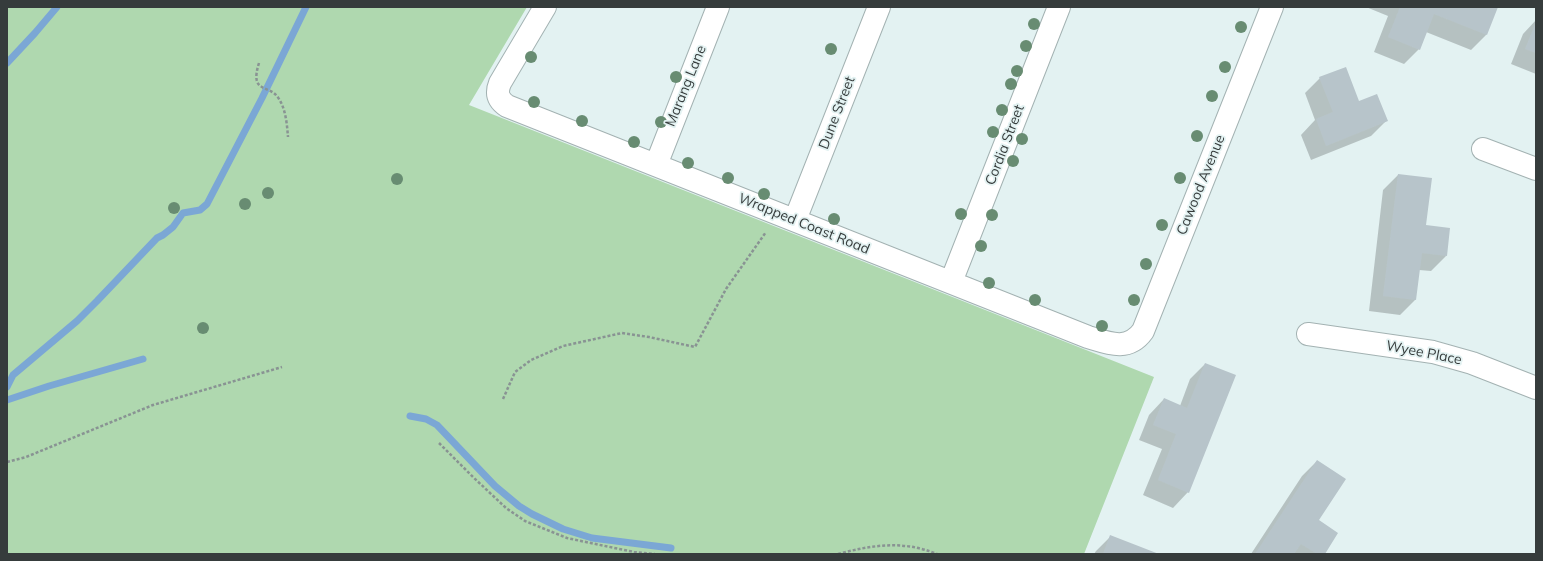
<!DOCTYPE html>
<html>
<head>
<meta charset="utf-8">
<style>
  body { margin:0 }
  #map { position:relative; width:1543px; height:561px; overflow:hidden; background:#e3f2f2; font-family:Mulish,sans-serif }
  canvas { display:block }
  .frame { position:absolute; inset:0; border:8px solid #363c3c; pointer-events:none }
</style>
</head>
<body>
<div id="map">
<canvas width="1543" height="561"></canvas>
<div class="frame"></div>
</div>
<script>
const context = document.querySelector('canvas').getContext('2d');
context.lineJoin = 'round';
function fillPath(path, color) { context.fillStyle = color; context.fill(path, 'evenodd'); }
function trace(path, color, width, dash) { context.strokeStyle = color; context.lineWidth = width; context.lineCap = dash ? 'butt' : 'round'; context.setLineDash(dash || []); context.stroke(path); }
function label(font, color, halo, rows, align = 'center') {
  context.font = font + ' Mulish,sans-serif'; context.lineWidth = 3.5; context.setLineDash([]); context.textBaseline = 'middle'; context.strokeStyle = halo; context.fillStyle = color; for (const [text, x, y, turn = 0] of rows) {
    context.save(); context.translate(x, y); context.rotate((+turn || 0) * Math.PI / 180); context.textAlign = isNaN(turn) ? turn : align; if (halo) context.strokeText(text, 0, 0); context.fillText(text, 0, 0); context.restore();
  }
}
fillPath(new Path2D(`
  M7,7H527L469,105L1154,377L1084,554H7Z`), '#afd8af');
fillPath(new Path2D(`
  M1366,7H1497L1486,35L1471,50L1426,32L1419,49L1404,64L1374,52L1388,16Z
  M1536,20V74L1511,64L1523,34Z
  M1320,78L1386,121L1371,136L1311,160L1301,135L1315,120L1305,93Z
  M1398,175L1425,226L1446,256L1431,271L1419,270L1415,300L1400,315L1369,311L1383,190Z
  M1205,364L1188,492L1173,508L1143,495L1162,449L1139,440L1149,415L1164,399L1180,406L1190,379Z
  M1317,461V521L1323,554H1251L1302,476Z
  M1111,536L1156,554H1094L1096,551Z`), '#0003');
trace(new Path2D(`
  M7,63L35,33L57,7
  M7,387L13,375L77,321L97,301L157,238L163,235L173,227L183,213L200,210L207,204L262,98L306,7
  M7,400L49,386L143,359
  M410,416L426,419L437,425L495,486L519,506L532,514L563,529L592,538L671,548`), '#7ba7d5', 7);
fillPath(new Path2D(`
  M1400,7H1498L1487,35L1434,14L1420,50L1388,37Z
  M1536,22V53L1525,49Z
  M1346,67L1359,101L1377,94L1388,121L1326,146L1316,119L1333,112L1319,77Z
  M1398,174L1432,178L1426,225L1450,228L1447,256L1422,253L1416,300L1383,296Z
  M1205,363L1236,375L1189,493L1158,480L1176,434L1153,425L1164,398L1187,408Z
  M1317,460L1346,479L1319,520L1338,533L1325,554H1317L1301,544L1294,554H1255Z
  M1110,535L1159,554H1103Z`), '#b7c4ca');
const minor = new Path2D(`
  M545,7L500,83C496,93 498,100 507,106L1088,337C1108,343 1128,352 1143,331L1272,7
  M1483,149L1536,169
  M656,165L718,7
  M795,220L879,7
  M951,282L1059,7
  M1308,334L1433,352L1472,363L1536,388`);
trace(minor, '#a3b2b2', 24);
trace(new Path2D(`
  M259,63C249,95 270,83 279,99C286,110 287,125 288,137
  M503,399L515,372L531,360L563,346L622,333L649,337L695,347L726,289L766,232
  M439,443L473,477L506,508L525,521L567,538L581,541L634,552L655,554
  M7,462L26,457L153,405L282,367
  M838,554C872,545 903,540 937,554`), '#899393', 2.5, [3, 2]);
trace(minor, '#fff', 22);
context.fillStyle = '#688c72';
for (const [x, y] of [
  [1034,24],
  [1241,27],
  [1026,46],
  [831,49],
  [531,57],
  [1225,67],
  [1017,71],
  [676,77],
  [1011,84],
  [1212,96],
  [534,102],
  [1002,110],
  [582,121],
  [661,122],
  [993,132],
  [1197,136],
  [1022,139],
  [634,142],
  [1013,161],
  [688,163],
  [728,178],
  [1180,178],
  [397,179],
  [268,193],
  [764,194],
  [245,204],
  [174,208],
  [961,214],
  [992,215],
  [834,219],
  [1162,225],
  [981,246],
  [1146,264],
  [989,283],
  [1035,300],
  [1134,300],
  [1102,326],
  [203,328]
]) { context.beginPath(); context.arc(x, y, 6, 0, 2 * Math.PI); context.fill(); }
label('14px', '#363c3c', '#e3f2f2', [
  ["Marang Lane",686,86,-68],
  ["Dune Street",837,113,-69],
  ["Cordia Street",1005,145,-69],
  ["Cawood Avenue",1201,185,-68],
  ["Wrapped Coast Road",804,224,22],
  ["Wyee Place",1424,353,11]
]);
</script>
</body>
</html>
